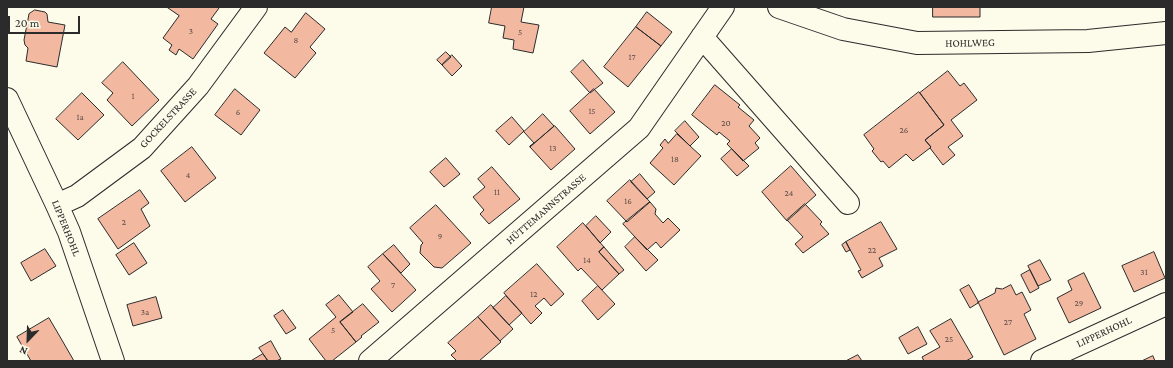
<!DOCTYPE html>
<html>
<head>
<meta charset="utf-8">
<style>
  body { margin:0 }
  #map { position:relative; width:1173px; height:368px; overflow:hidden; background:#fdfbea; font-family:"Crimson Pro",serif }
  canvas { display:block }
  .frame { position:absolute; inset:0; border:8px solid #2b2b2b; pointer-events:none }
  .north { position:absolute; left:8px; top:320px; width:40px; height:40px; -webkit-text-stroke:3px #fdfbea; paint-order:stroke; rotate:203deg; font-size:11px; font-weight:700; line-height:16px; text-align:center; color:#2b2b2b }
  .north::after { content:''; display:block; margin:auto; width:14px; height:18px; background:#2b2b2b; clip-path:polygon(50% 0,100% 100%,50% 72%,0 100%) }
  .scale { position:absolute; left:8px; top:16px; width:72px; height:18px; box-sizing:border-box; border:2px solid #2b2b2b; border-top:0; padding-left:5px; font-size:12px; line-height:14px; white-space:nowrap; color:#2b2b2b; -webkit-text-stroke:3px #fdfbea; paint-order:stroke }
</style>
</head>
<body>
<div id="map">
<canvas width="1173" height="368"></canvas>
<div class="frame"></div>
<div class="north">N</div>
<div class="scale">20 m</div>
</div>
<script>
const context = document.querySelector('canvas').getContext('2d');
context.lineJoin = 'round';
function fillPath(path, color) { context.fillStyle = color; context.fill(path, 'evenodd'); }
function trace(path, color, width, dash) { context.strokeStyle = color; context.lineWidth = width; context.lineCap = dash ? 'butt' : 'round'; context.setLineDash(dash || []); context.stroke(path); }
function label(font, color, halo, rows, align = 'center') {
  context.font = font + ' "Crimson Pro",serif'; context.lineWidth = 3; context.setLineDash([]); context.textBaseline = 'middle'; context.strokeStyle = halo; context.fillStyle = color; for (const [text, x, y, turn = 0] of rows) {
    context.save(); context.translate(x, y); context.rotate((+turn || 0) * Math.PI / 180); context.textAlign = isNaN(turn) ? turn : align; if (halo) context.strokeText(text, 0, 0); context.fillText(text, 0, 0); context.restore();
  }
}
const building = new Path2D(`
  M167,7H218L219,8L211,19L218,24L193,59L179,49L176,55L169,50L172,45L163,38L179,16Z
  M492,7H524L521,22L539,25L533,53L513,49L514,40L503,38L505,26L489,23Z
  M933,7H980V17H933Z
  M35,10L45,12L47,14L48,22L65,25L57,67L26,61L28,48L25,45L24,40L29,14Z
  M647,12L672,32L661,46L636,27Z
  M306,13L325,29L310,47L316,53L295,78L264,53L285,27L291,32Z
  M636,27L661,46L628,87L604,67Z
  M446,52L451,57L442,65L437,60Z
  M452,55L462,66L452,76L442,65Z
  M583,60L603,83L590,93L571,72Z
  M123,62L159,100L132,126L107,100L113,93L102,83Z
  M948,71L960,86L964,83L977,100L951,120L963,136L948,147L955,155L943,165L930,148L931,147L925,140L944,125L920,93Z
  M715,85L740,105L738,107L754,120L749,126L760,138L755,143L759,148L743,161L727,144L730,141L719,132L717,135L692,115Z
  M235,89L260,110L241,135L215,115Z
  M594,89L615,112L590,134L570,111Z
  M919,92L944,125L925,140L931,147L930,148L913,161L906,154L889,168L883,161L881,162L872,151L874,149L864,135Z
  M82,93L104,115L78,140L56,119Z
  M543,114L554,126L530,147V146L534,143L524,132Z
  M512,117L524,131L509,145L496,131Z
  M685,121L699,137L690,146L675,131Z
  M555,126L575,149L551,170L530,147Z
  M677,134L701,156L674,185L650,163L663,148L660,145L665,139L668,143Z
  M192,147L216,178L185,202L161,171Z
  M732,149L749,166L737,176L721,159Z
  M446,158L460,174L444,187L430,172Z
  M791,166L816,195L787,221L762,192Z
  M492,167L520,199L489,224L480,214L484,210L473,197L485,187L478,179Z
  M640,174L655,192L647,199L631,182Z
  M630,180L650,202L627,222L607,201Z
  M140,190L149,203L141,209L150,226L118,249L98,219Z
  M650,202L656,209L655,214L663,223L668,218L680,230L661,248L656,242L647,250L623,224Z
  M805,204L822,222L820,224L829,234L803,253L795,244L803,237L787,220Z
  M436,205L471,243L442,268L434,267L420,253L421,245L423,243L410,228Z
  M596,216L611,232L600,243L586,226Z
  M881,222L897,249L879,258L883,266L862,278L858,271L861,270L846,242Z
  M583,223L604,247L599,252L619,274L602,290L581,268L578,271L557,247Z
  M635,237L658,260L646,271L625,247Z
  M846,242L850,250L846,252L842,245Z
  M134,243L147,263L129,275L116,255Z
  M394,245L410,264L401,273L383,254Z
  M604,247L624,270L619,274L599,252Z
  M45,249L56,266L31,281L21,263Z
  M1154,252L1165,278L1134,292L1122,266Z
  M383,254L416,290L392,312L371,289L380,281L368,267Z
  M1040,260L1051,280L1038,286L1028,266Z
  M537,264L564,294L551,306L544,298L535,306L542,313L531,324L504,293Z
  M1030,270L1039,288L1030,293L1021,275Z
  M1084,273L1101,308L1069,323L1057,298L1072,290L1068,281Z
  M969,285L978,301V303L970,308L960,290Z
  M1011,285L1016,295L1022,292L1031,310L1024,314L1036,339L1004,355L978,302L995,293L996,288L1002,289Z
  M598,286L615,304L598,320L582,301Z
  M339,295L353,312L340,322L356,342L332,361H326L309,339L336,317L326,305Z
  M506,296L522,313L509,325L493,308Z
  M156,297L162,318L133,326L127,305Z
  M363,304L379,322L361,336L362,337L356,342L340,322Z
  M491,305L513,329L500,341L478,317Z
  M283,310L296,328L286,334L274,316Z
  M478,317L501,342L479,361H457L451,355L456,351L448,343Z
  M49,318L59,335L74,361H31L17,337Z
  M951,319L973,357L966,361H924L922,357L940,347L930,331Z
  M918,327L927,344L908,354L899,338Z
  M271,341L281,359L276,361H268L259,348Z
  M263,354L268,361H251Z
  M858,355L862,361H846Z
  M1153,356L1155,361H1142Z`);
fillPath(building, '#f2b8a0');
trace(building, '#2b2b2b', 1);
const street = new Path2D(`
  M779,7L843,29L917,43L1088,41L1166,33
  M702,37L848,203
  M7,99L57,205L69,232L113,361
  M57,205L77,196L142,148L198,86L256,7
  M370,361L639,128L723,7
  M1042,361L1166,304`);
trace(street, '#2b2b2b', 24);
trace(street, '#fdfbea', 22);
label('9px', '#5d4e48', null, [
  ["3",191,31],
  ["5",520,32],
  ["8",296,40],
  ["17",632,57],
  ["1",133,96],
  ["15",592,111],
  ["6",238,112],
  ["1a",80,117],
  ["20",726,123],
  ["26",904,130],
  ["13",553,148],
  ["18",675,159],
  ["4",188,175],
  ["11",497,192],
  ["24",789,193],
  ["16",628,201],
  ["2",124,222],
  ["9",440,236],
  ["22",872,250],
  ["14",587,260],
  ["31",1144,272],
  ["7",393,285],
  ["12",534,294],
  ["29",1079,303],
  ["3a",145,312],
  ["27",1008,322],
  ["5",333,330],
  ["25",949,339]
]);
label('11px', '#2b2b2b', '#fdfbea', [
  ["HOHLWEG",970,43,-1],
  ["GOCKELSTRASSE",168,118,-47],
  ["HÜTTEMANNSTRASSE",546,209,-41],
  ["LIPPERHOHL",66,228,68],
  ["LIPPERHOHL",1104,332,-25]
]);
</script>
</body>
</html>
